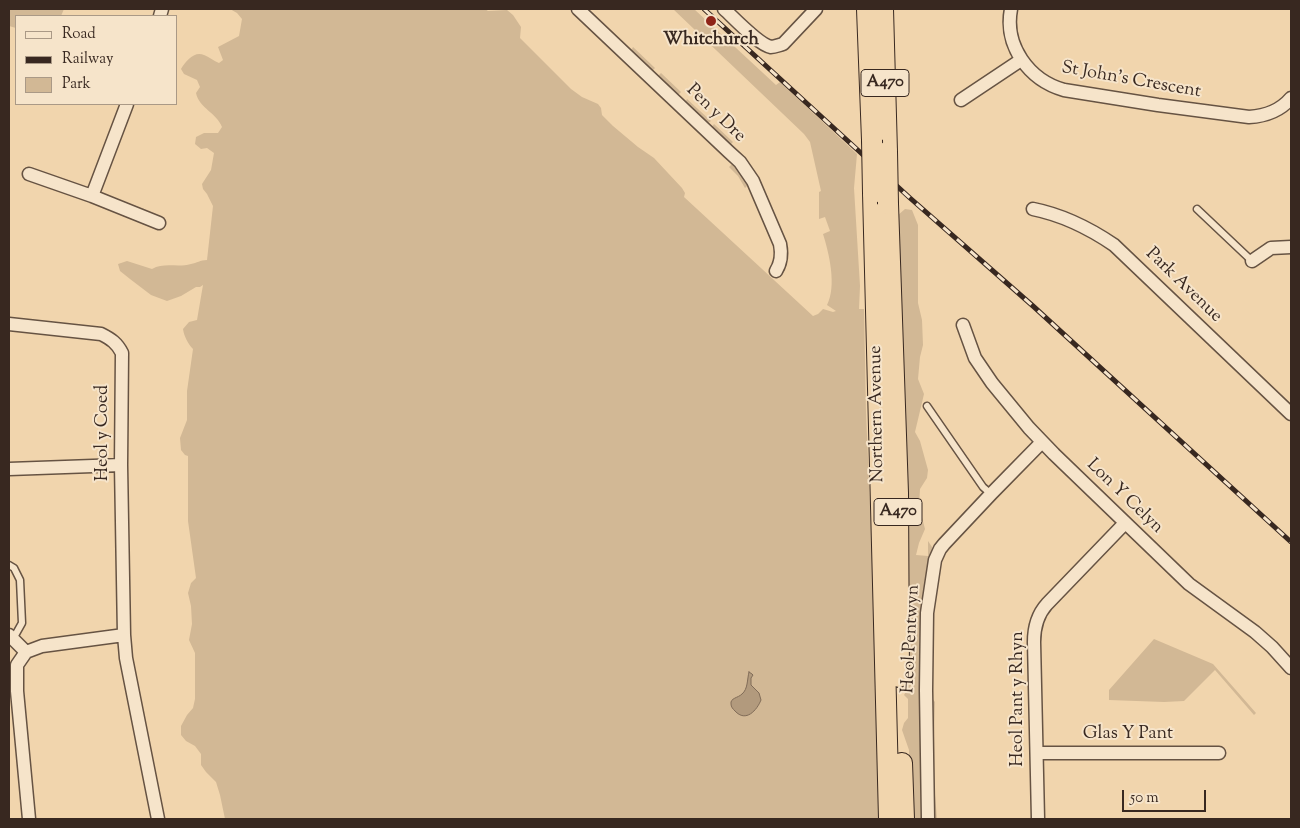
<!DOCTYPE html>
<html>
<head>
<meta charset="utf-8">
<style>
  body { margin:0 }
  #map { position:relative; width:1300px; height:828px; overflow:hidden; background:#f1d5ad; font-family:"Sorts Mill Goudy",serif }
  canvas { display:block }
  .frame { position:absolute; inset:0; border:10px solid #382820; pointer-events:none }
  .legend { position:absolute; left:15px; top:15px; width:162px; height:90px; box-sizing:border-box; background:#f6e4ca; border:1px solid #aa9986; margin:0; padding:6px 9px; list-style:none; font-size:15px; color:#382820 }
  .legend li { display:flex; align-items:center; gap:10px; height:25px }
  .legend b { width:25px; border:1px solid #aa9986 }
  .scale { position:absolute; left:1122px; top:790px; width:84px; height:22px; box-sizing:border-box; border:2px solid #382820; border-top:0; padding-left:6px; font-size:15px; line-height:18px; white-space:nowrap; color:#382820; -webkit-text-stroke:4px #f6e4ca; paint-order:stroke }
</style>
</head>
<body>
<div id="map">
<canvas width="1300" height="828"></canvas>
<div class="frame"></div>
<ul class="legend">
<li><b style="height:6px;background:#f6e4ca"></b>Road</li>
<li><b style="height:6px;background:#382820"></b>Railway</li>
<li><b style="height:14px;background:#d2b895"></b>Park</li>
</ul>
<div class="scale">50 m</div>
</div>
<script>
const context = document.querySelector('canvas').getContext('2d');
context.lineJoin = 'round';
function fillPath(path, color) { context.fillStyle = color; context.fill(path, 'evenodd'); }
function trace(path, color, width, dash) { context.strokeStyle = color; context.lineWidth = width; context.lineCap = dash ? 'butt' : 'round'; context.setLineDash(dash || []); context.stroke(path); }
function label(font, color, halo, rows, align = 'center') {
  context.font = font + ' "Sorts Mill Goudy",serif'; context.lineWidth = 4; context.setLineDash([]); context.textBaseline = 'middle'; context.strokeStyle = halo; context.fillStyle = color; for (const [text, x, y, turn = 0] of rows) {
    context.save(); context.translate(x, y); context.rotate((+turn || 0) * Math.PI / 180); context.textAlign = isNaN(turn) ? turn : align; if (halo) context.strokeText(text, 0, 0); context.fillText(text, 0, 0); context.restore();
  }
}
fillPath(new Path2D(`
  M9,9H64L61,16H16V28L9,26Z
  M230,9H485L488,11L507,10L513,15L521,27L520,38L571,89L582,97L598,104L601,108L602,115L613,126L638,147L654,158L682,188L685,193L684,197L813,316L818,314L823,309L833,312L836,311L827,305C837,286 829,253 823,234L830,231L825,217L819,219V192L821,191L810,142L804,134L673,9H694L776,85L780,82L857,154L854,188L860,286L859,309H864L866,413L884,819H225L220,795L216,782L206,772L201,765V754L195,746L186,741L181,735V726L187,715L193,708L195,699V653L189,640L192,624L191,606L188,593L191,583L196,578L188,521V456L185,455L181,450L180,438L187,420V391L193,349C188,344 184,336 183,329L189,322L197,320L203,285L200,287H196L181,296L167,301L151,295L130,279L120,271L118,264L127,261L152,269C164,262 178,268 191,264C197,263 200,260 207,260L213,206L207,194L203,189L202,184L211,170L214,153L207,148L201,149L195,144L196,137L204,133H218L222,127C217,113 199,108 196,93L200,87L197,80L184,74L181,69C186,61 194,51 204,55C209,57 214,61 219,63L223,60L218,47L239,36L242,19L237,13Z
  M633,47L655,68L653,70H651L631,51Z
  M661,73L681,92L678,95L658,76Z
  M687,99L711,121L708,123L685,103Z
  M714,124L733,142L730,145L711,128Z
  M732,164H733L740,171L748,185L745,188L738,176L729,167Z
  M905,209L912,210L918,225V303L922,320L923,345L920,357L918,379L924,394L915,432L920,441L928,470L927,478L920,489L919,506L925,529L919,543L916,555L928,556V541L932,547L933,552L922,637L919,641V647L925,651L932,698L935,702L933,770L937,819H908L909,750L902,730L904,723L908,718V699L904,695L908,688L897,216Z
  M1154,639L1213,664L1256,713L1254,715L1215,670L1184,701L1164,702L1109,700V690Z`), '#d2b895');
const water = new Path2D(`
  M749,672L752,674L753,675L751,678V685L759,693L761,700C757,710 746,723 735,711C733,709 731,707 731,704C730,698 738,698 742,694C748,689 747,680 749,672Z`);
fillPath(water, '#b29a7d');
trace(water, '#816c58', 1);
const service = new Path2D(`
  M1197,209L1252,261
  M927,406L983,487L991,494
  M9,565L14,568L20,580L22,623L13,639`);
const minor = new Path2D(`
  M578,9L729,152L740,162L753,181L780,244C782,254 781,263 776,271
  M724,9C734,18 759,45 771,47C775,47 779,45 783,44L816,9
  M1011,9C1004,46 1029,80 1064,90L1158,105L1249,117C1266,116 1280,111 1291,98
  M160,16L162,9
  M961,100L1021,60
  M29,174L92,196L159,223
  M92,196L127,104
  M1033,209C1063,215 1089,228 1114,245L1291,414
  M1252,261L1271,248L1291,247
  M9,324L101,334C111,339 117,343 122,353L121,465L124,635L126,658L158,819
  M963,325L975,358L992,383L1029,428L1054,454L1189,584L1255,632L1272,647L1291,668
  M9,469L121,465
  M9,635L26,652
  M1037,753H1219
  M29,819L17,691V665L26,652L42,646L124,635
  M928,819L926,690L927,613L935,560L940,549L944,544L991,494L1042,442
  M1038,819L1034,642C1034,627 1037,615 1047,604L1125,523`);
const trunk = new Path2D(`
  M867,9L872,140
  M883,9L887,152
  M873,193L889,819
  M888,204L898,493L899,677
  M902,763L904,819`);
trace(service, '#665343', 9);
trace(minor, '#665343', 15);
trace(trunk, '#382820', 22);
trace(service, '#f6e4ca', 6);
trace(minor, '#f6e4ca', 12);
trace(trunk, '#f1d5ad', 20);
const rail = new Path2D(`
  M704,9L910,198L1033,306L1291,542`);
trace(rail, '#382820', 5);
trace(rail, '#f6e4ca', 3, [9]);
const trunkBridge = new Path2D(`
  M872,140L873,193
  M887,152L888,204`);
trace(trunkBridge, '#382820', 22, []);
trace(trunkBridge, '#f1d5ad', 20);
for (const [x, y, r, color] of [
  [711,21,6,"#8f2418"]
]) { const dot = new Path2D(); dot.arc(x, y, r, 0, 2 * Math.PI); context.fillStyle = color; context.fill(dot); trace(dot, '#f6e4ca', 2); }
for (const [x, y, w] of [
  [885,83,48],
  [898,512,48]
]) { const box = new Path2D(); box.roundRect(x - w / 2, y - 13.5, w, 27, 4); context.fillStyle = '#f6e4ca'; context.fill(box); trace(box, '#382820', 1); }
label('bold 16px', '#382820', null, [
  ["A470",885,83],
  ["A470",898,512]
]);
label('bold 18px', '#382820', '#f6e4ca', [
  ["Whitchurch",711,41]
]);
label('18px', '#382820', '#f6e4ca', [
  ["St John's Crescent",1131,81,10],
  ["Pen y Dre",715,114,44],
  ["Park Avenue",1183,286,44],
  ["Northern Avenue",878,414,-91],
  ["Heol y Coed",104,433,-90],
  ["Lon Y Celyn",1124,497,44],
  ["Heol Pentwyn",912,639,-87],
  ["Heol Pant y Rhyn",1019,699,-90],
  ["Glas Y Pant",1128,735]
]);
</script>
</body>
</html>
